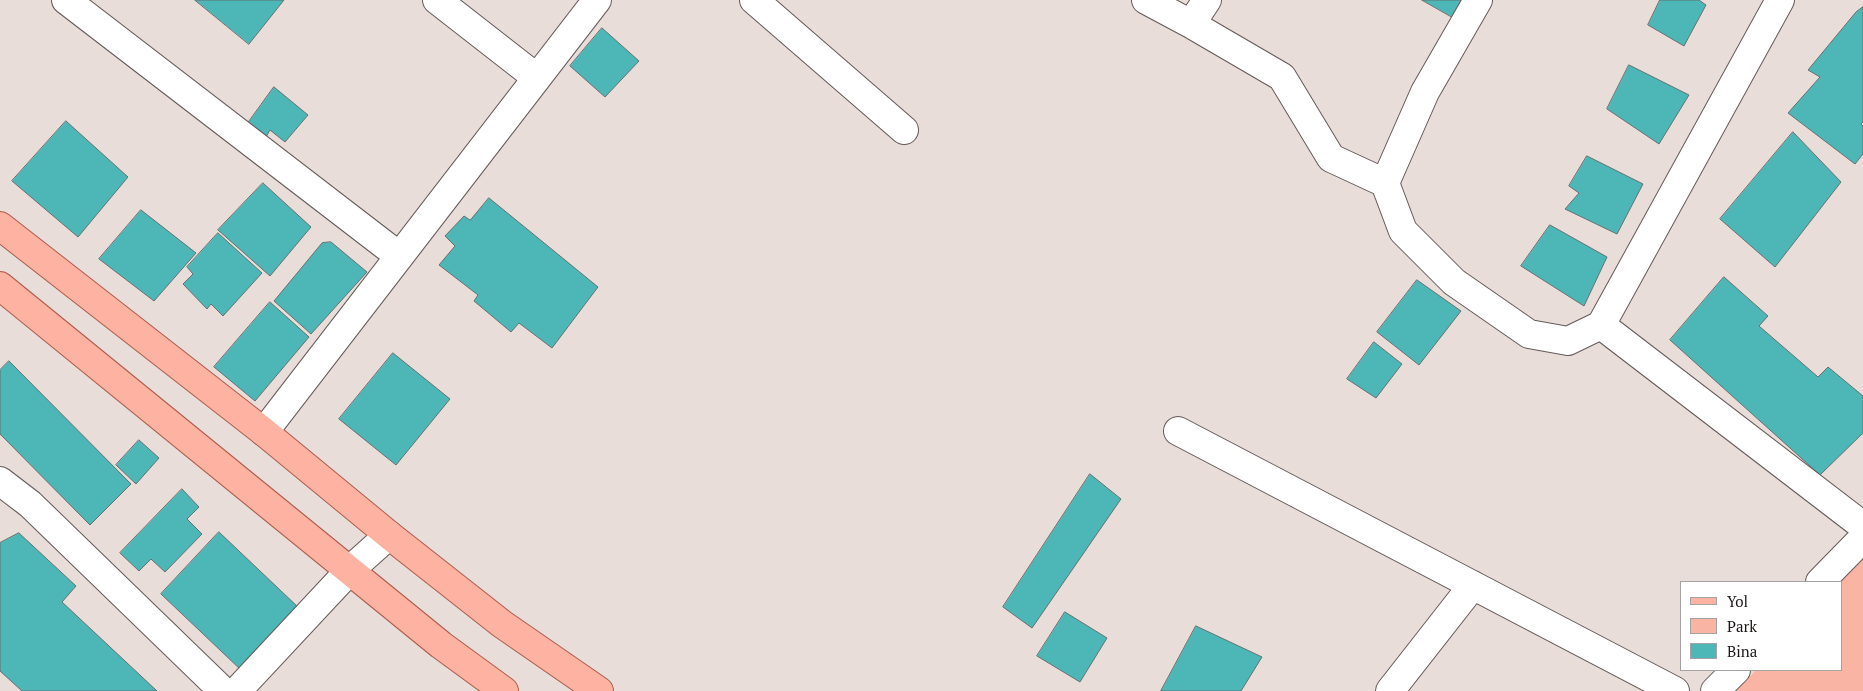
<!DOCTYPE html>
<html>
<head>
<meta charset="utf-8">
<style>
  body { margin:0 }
  #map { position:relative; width:1863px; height:691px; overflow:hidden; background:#e9ddda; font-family:"PT Serif",serif }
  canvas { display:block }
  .legend { position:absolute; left:1680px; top:581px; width:162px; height:90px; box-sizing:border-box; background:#fff; border:1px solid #a4a2a2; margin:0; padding:6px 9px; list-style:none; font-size:15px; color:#1b1716 }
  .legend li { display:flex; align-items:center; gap:10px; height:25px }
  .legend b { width:25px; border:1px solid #a4a2a2 }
</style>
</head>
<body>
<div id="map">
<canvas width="1863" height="691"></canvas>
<ul class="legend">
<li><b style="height:6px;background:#fdb2a2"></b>Yol</li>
<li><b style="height:14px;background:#f9b4a4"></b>Park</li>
<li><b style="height:14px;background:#4cb7b6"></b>Bina</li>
</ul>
</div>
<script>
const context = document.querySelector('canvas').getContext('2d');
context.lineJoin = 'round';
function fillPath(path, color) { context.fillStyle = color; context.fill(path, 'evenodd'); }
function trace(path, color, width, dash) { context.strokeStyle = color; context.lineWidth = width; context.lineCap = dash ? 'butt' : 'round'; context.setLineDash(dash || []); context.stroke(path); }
fillPath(new Path2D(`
  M1863,559V691H1736L1756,670H1842V582H1840Z`), '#f9b4a4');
const building = new Path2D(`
  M195,0H284L249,44Z
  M1422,0H1464L1454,18Z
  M1660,0H1699L1706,5L1684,46L1648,25Z
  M1863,7V122L1861,124L1863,126V154L1855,164L1788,113L1820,77L1808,70L1856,12Z
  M602,28L639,61L605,97L570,66Z
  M1629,65L1689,95L1659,144L1607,109Z
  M274,87L308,115L285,142L270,130L266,137L248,123Z
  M66,121L128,177L78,237L12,181Z
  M1793,132L1841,182L1775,267L1720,219Z
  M1587,156L1643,184L1617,234L1565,209L1579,193L1569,186Z
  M263,183L311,227L270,276L218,230Z
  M489,198L598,287L552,348L519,323L511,332L474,301L478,295L439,265L455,246L445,236L464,216L470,220Z
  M141,210L196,253L154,301L99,259Z
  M1550,225L1607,257L1584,306L1521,266Z
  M218,233L262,273L223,316L211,304L207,309L183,284L193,274L187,267Z
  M331,242L367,272L311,334L274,301L322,243Z
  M1724,277L1768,316L1759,326L1818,377L1828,367L1863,396V433L1820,475L1670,340Z
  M1417,280L1461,311L1419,365L1377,332Z
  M270,302L309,337L255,401L214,367Z
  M1374,342L1402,364L1376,398L1347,379Z
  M393,353L450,399L396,465L339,419Z
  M9,361L131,484L90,525L0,434V370Z
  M139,440L159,458L136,484L116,465Z
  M1090,474L1121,499L1032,628L1003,607Z
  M182,489L199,507L187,519L202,534L165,572L151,559L139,571L120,553Z
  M219,532L299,608L241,670L161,594Z
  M19,533L76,586L62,602L157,691H22L0,671V543Z
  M1065,612L1107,638L1080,682L1037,656Z
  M1196,626L1262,657L1241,691H1161Z`);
fillPath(building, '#4cb7b6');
trace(building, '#657070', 1);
const minor = new Path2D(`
  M66,0L399,256
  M437,0L537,78
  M754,0L904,130
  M1146,0L1191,24L1207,0
  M1478,0L1425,92L1385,183L1403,231L1454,282L1529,334L1568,341L1601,325L1780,0
  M1191,24L1282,77L1331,158L1385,183
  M1601,325L1863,526
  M1178,431L1675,691
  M264,432L597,0
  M0,481L30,504L223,691
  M1820,582L1863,538
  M237,691L350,570L389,535
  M1390,691L1473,585
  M1715,691L1736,670`);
const major = new Path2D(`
  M0,226L264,432L389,535L502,624L599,691
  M0,286L441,645L504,691`);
trace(minor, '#645a58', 30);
trace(major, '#ad5b49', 30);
trace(minor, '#fff', 28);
trace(major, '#fdb2a2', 28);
</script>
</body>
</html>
